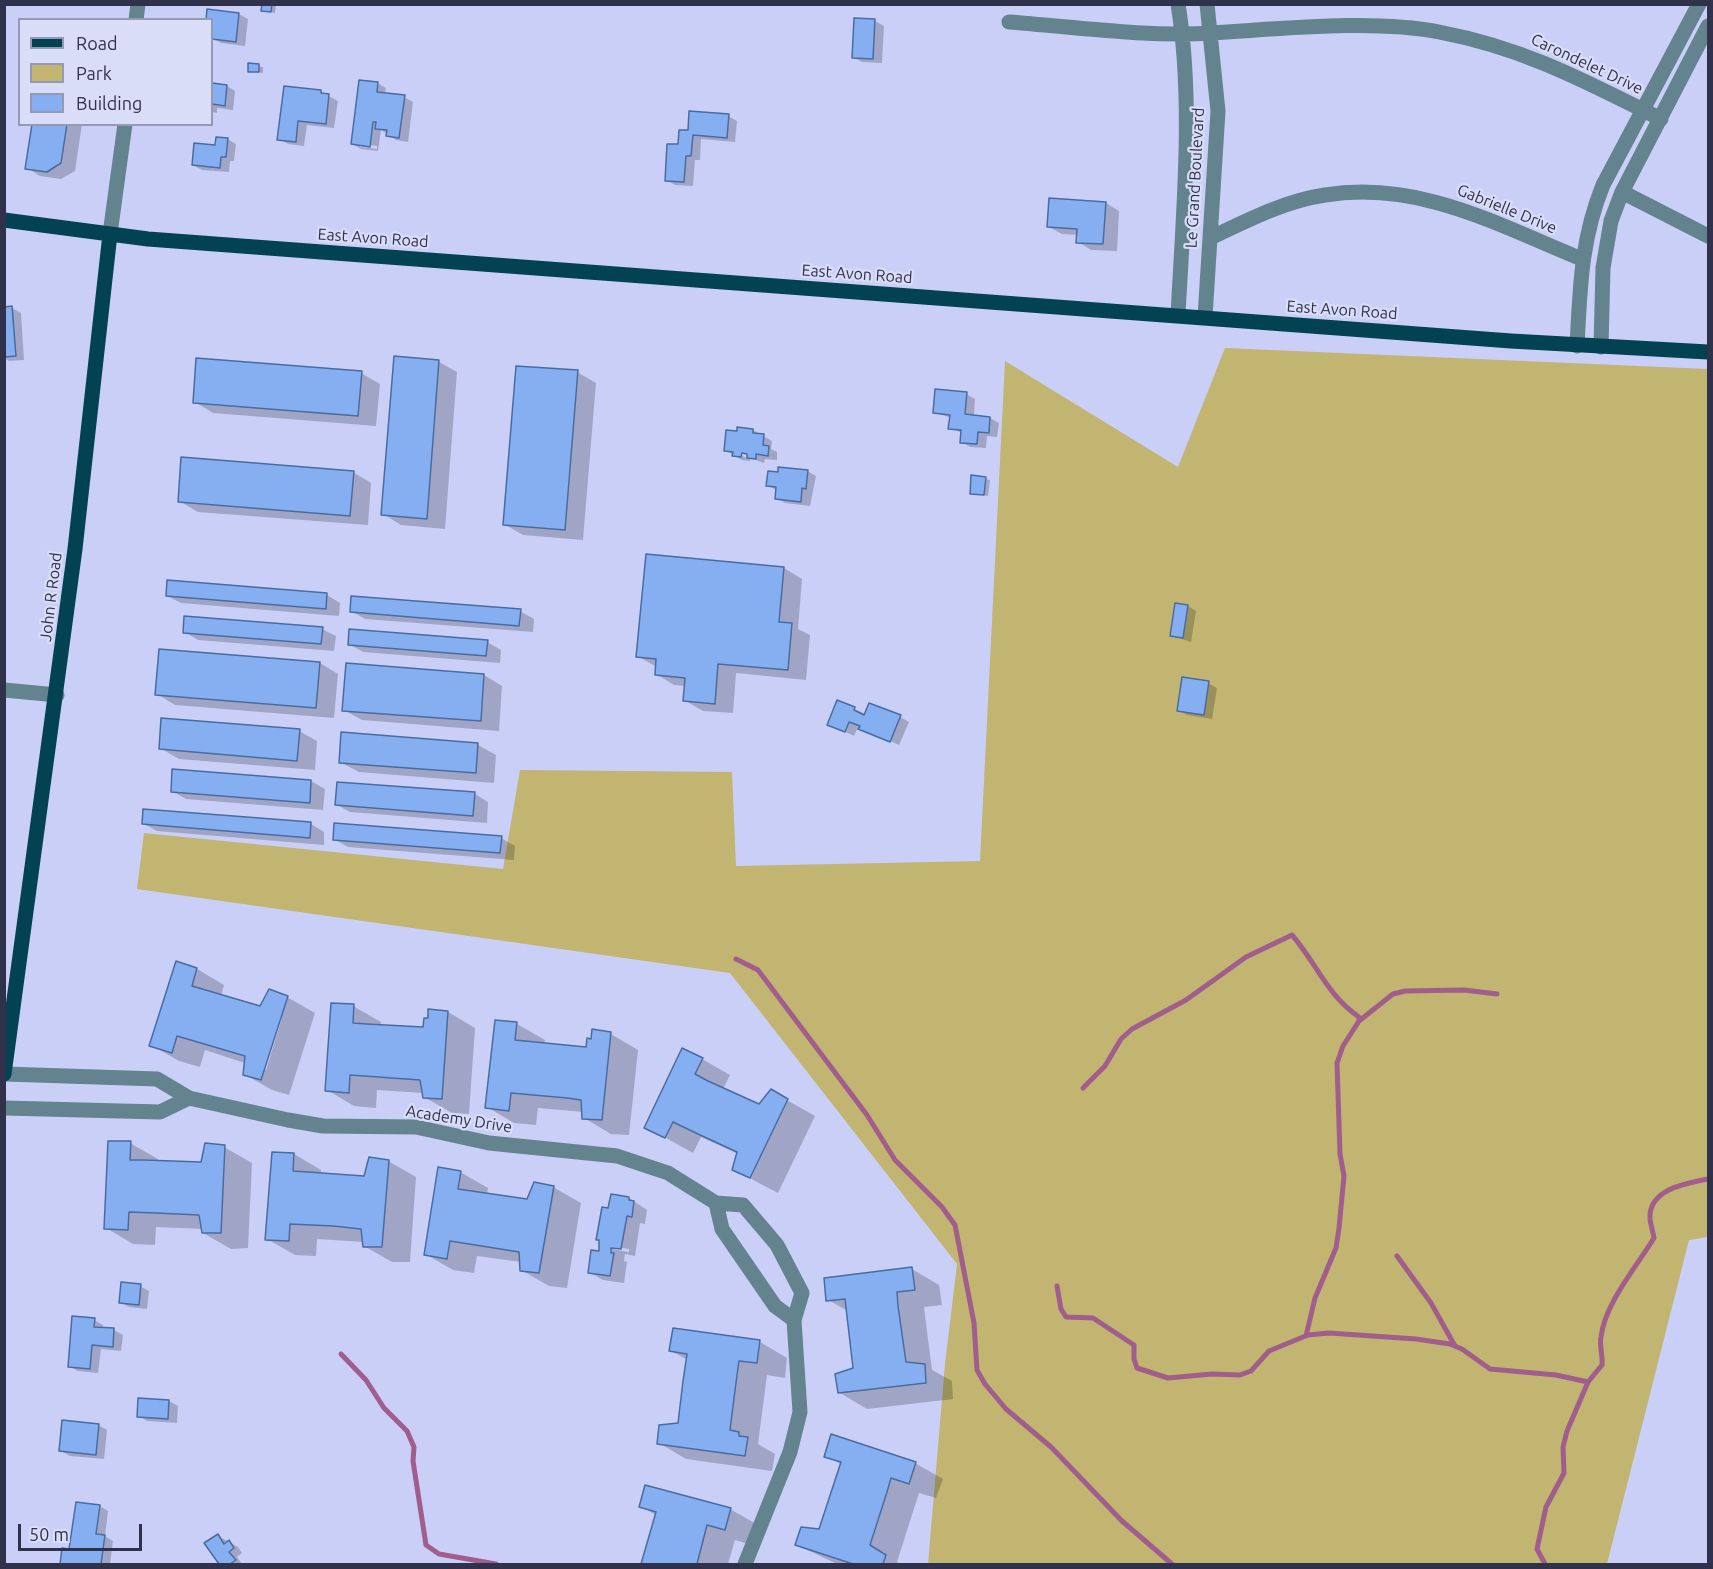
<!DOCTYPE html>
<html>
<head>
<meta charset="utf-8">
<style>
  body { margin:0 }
  #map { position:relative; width:1713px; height:1569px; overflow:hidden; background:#cacff7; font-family:Ubuntu,sans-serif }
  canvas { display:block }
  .frame { position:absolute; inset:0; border:6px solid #30324c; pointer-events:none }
  .legend { position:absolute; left:18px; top:18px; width:195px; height:108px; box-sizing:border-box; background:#daddf8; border:2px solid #9699b3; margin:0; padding:8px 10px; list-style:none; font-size:18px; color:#30324c }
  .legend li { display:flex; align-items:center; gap:12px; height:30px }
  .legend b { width:30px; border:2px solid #9699b3 }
  .scale { position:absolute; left:18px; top:1524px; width:124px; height:27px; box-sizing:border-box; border:3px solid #30324c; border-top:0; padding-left:8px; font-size:18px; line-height:21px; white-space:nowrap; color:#30324c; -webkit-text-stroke:4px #daddf8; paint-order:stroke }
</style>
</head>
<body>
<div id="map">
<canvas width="1713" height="1569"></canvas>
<div class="frame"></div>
<ul class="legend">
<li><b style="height:8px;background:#024252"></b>Road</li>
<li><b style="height:16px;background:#c1b571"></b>Park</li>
<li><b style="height:16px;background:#86aff2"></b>Building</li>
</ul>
<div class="scale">50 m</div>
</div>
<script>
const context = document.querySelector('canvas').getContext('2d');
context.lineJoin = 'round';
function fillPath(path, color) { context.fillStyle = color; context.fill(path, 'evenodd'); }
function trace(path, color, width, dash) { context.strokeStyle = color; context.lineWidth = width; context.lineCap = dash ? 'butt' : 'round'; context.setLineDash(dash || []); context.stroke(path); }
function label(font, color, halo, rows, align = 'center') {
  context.font = font + ' Ubuntu,sans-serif'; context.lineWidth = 4.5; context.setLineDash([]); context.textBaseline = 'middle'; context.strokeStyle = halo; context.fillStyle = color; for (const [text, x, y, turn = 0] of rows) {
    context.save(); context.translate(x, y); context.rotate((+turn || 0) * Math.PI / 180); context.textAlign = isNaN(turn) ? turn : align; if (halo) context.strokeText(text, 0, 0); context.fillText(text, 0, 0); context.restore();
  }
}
fillPath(new Path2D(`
  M1225,348L1708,369V1237L1689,1240L1607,1564H928L945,1364L957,1264L730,973L137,889L144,833L503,869L520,770L732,772L736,866L980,861L1005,361L1178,467Z`), '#c1b571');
fillPath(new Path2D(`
  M263,4H276L275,13L263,10Z
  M209,11L239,14L248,19L245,46L221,43L212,38Z
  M855,20L875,21L884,26L882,63L862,62L853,57Z
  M249,65L263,67V73L249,71Z
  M377,83L386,88L385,94L404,97L413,102L408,142L396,140L381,130L378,151L361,149L353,144ZM360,144L377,146V149L360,147Z
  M212,84L227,86L235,91L233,110L217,108V113L212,112Z
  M321,92L338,101L334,128L307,125L304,146L288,144L279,139Z
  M728,116L737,121L735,142L701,139L700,160H695L693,186L675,185L666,180L679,146L689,132Z
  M33,124H82L75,171L61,179L40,176L27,168Z
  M227,139L236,144L234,161H230L229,172L202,170L193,165Z
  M1106,203L1119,211L1117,251L1091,250L1078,242V235L1062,234L1049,227Z
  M4,308H12L21,313L24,360L9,361L4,358Z
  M439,362L457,372L445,529L401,525L383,514Z
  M577,372L596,383L583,540L523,535L504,524Z
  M361,373L380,384L376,426L213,413L195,402Z
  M966,394L975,399L974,416L990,418L999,423L997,437L987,436L986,448L970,447L962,442V433L950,428L951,418L934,412Z
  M753,430L772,441L771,449L777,452V460L765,459L764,463L750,458V461L742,460L725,450L738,433ZM736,448L748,455V459L734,451Z
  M807,471L816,476L810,506L785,503L777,498V491L768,485Z
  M353,472L371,483L368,525L198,512L179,501Z
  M973,477L990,480L988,496L971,493Z
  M784,568L802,579L798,629L810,635L806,680L736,673L733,713L703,711L684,700L686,686L674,685L656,674L657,667L637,656Z
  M327,595L340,603L339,616L181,603L167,596Z
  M1188,606L1196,611L1191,642L1172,636Z
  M351,611H520L534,619L533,632L365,619Z
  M322,629L336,636L334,651L198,640L185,632Z
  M487,642L501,650L500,663L363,652L349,644Z
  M320,663L338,674L334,718L175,705L157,694Z
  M347,664L484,675L502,686L499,731L362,720L344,710Z
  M1208,683L1217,688L1212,719L1187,715L1178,710Z
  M838,702L866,714L900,717L909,722L899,745L858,727L854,736L829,724Z
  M299,731L317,741L315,770L179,759L160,748Z
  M343,734L478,745L496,755L494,783L359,772L340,762Z
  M174,771L311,781L325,789L323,810L186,799L172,791Z
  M475,794L488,802L487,823L350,812L337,805Z
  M145,811L311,824L324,832V845L157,831L144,824Z
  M501,838L515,846L514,860L348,847L334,839Z
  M176,963L197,969L224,985L221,996L261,1007L287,997L315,1013L289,1095L272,1090L244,1074L245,1063L205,1050L200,1067L179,1061L151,1045ZM279,1018H282L266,1070H263Z
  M353,1006L381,1022V1026L425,1029L448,1012L475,1028L469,1114L452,1113L424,1097L423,1093L377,1090L376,1108L354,1106L327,1090Z
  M496,1022L517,1024L545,1040L544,1045L587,1049L611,1034L638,1050L629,1135L611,1134L584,1118L583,1112L538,1108L536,1125L514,1123L487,1107Z
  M702,1059L730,1075L723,1089L760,1106L771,1091L815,1116L778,1193L734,1170L738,1154L701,1137L693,1153L646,1127Z
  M130,1143L158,1159V1162L202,1164L224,1147L252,1163L248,1248L231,1249L203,1233V1229L156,1227L155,1245L133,1244L106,1228Z
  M294,1154L321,1170V1175L365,1177L388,1161L416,1177L410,1262H392L364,1246V1242L317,1239L316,1256L295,1255L267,1239Z
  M460,1172L488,1188L487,1195L528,1201L553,1187L581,1203L567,1288L549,1286L521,1270V1262L477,1256L474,1273L453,1270L425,1254Z
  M629,1198L647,1210L645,1224L640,1223L635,1256L625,1254L624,1261L627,1262L624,1283L603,1280L589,1272L601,1253L610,1210ZM608,1246L629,1249V1252L611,1249Z
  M912,1269L939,1285L942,1305L924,1307L926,1323L932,1370L952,1381L953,1399L867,1409L840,1393L855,1370L848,1311L828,1300Z
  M140,1286L149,1291L147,1309L129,1307L120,1302Z
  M94,1320L103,1325V1329L114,1330L123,1335L121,1351L101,1349L98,1373L78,1371L69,1366Z
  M674,1330L760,1342L787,1358L785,1378L767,1375L758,1444L775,1454L772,1471L686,1459L659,1443L679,1425L688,1360L671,1351Z
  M140,1399L169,1401L178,1406L177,1423L147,1421L139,1416Z
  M98,1425L107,1430L104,1459L70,1456L61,1451Z
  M826,1456L915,1463L943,1479L936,1498L919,1493L897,1562L900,1564H837L797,1545L820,1531L842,1465Z
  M100,1506L108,1511L105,1536L113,1541L110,1564H61Z
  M641,1506L730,1509L758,1525L752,1545L735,1540L728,1564H643L657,1516Z
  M218,1536L238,1547L242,1553L237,1557L242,1564H221L206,1544Z`), '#0003');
trace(new Path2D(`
  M736,959L758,970L867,1115L895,1160L942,1207L955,1225L974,1323L977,1370L985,1384L1006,1409L1051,1447L1122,1521L1172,1564
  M1083,1088L1105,1066L1121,1039L1132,1029L1186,1000L1246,957L1292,935C1317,964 1327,995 1359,1017V1021
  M1397,1256L1431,1303L1455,1346
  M1057,1286L1061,1309L1066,1317L1093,1318L1134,1345V1359L1137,1368L1168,1378L1212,1374L1240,1375L1251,1371L1269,1351L1308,1335L1329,1333L1416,1339L1450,1344L1462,1349L1490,1369L1556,1375L1588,1382
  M1306,1336L1315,1298L1336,1248L1339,1228L1344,1176L1340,1154L1337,1063L1343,1046L1359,1021L1393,994L1405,991L1464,990L1497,994
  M341,1354L366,1380L384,1408L407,1431L414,1447L413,1461L426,1545L439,1554L496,1564
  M1545,1564L1537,1549L1546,1507L1564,1473L1563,1447L1567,1431L1588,1382L1602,1365C1603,1356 1599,1345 1601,1337C1605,1303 1637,1266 1654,1238C1653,1232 1651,1226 1650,1219C1648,1189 1687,1183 1708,1179`), '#a15d8c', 5);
const building = new Path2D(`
  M262,4H272L271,12L261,11Z
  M207,9L239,13L236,42L212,39V20H206Z
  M854,18L875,19L873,59L852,58Z
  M248,63L259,64V72H248Z
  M359,80L378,82L377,92L405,95L399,138L386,136L387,130L375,129L376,122H373L370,147L351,144Z
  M212,83L227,85L225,106L212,104Z
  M284,86L321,90V93L329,94L326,124L298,121L296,142L277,140Z
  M689,111L729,114L727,138L693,135L691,156H686L684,182L665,181L667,144H678L679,130H688Z
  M32,124H67L61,163L47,172L25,169Z
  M216,137L228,138L226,157H221L220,168L192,165L194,143L215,145Z
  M1049,198L1106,202L1103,244L1076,243L1077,229L1047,227Z
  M12,306L16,356L4,357V307Z
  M394,356L439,360L427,519L381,515Z
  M196,358L362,371L358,416L193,403Z
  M516,366L578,370L565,530L503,525Z
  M935,389L967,392L965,414L990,417L989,433L978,432L977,444L960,443L961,430L948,429L950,415L933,413Z
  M737,427L753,429V433L764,434L763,445L769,446L768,456L756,454V459L747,458V454L742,453L741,457L732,456L733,452L724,451L726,430L737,431Z
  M181,457L354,471L350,516L178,502Z
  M778,467L808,470L806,489L802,488L801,502L775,499L776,487L766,486L768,471L778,472Z
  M971,475L986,477L984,495L970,494Z
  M646,554L784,567L779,622L792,623L788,670L718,664L715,704L683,701L685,678L655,675L656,659L636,657Z
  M167,580L327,593L326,609L166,596Z
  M351,596L521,609L519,626L350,612Z
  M1175,603L1188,605L1183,638L1170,636Z
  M184,616L323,627L321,644L183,633Z
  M349,629L488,640L486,656L348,645Z
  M159,649L320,662L316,708L155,695Z
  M346,663L484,674L481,721L342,711Z
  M1182,677L1209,681L1204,715L1177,711Z
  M837,700L855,707L854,710L864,715L869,703L901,715L890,742L858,729L860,726L849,722L845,732L827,725Z
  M161,718L300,729L297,761L159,749Z
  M341,732L478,743L476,773L339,763Z
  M172,769L311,780L310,803L171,792Z
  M337,782L475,792L473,816L335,805Z
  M143,809L311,822L310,838L142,824Z
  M334,823L502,836L500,853L333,840Z
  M176,961L197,968L192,986L260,1006L269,989L288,996L261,1080L243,1075L245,1056L177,1036L172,1053L149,1046Z
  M331,1003L354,1004L353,1023L367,1024L423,1027L424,1018H428V1009L448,1011L442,1099L423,1098L420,1080L350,1075L349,1093L325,1091Z
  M495,1020L517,1022L515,1040L586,1047L587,1038L591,1039L592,1029L611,1032L602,1120L582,1119L581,1100L567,1098L511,1093L509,1111L485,1108Z
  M682,1048L703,1058L695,1074L708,1081L759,1104L771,1089L788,1099L750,1178L732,1170L737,1152L698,1134L673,1122L665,1138L644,1128Z
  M108,1141H131L130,1160H144L201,1162L205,1143L225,1145L221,1233H202L199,1215L156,1213L129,1212L128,1230L104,1229Z
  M272,1152L294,1153L293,1171L308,1172L364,1176L369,1157L389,1160L382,1247H363L361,1229L333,1226L290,1224L289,1241L265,1240Z
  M438,1167L461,1171L458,1189L527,1199L534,1182L554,1186L539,1273L520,1271L519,1252L450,1241L447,1259L424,1255Z
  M611,1194L629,1197V1200L634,1201L632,1217L627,1216L621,1249L611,1248V1253H614L610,1276L588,1273L591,1250L599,1251V1240H596L602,1207L608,1208Z
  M912,1267L915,1290L897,1292L898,1306L906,1362L925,1364L926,1383L838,1393L835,1374L853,1368L845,1299L826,1301L824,1278Z
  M121,1282L141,1284L139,1305L119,1303Z
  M72,1316L95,1318L94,1327L114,1328L113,1347L92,1345L90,1369L68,1367Z
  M673,1328L760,1340L757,1363L739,1361L737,1375L730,1430L739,1432V1436L748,1437L745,1456L657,1444L659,1425L678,1423L683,1381L687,1354L669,1351Z
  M138,1398L169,1400L168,1419L137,1417Z
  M62,1420L99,1424L96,1455L59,1451Z
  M831,1434L916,1462L909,1484L891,1478L887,1492L870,1545L886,1555L883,1564H853L795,1545L801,1527L819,1529L841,1462L824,1457Z
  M645,1485L731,1508L725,1530L707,1525L697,1564H641L656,1512L639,1507Z
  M76,1502L100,1505L96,1534L105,1535L101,1564H60L62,1548L69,1549Z
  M218,1534L224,1544L229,1540L234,1548L229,1552L236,1560L230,1564H219L204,1543Z`);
fillPath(building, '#86aff2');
trace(building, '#4a6ba0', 1.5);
trace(new Path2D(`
  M136,20L138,4
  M1009,22C1076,27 1145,37 1212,33C1281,29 1372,19 1439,32C1524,48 1585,81 1661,119
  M1622,192L1708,236
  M110,234L125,124
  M1210,238C1246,221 1284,201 1325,195C1419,180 1498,225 1582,259
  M1178,315C1183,216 1194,103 1178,4
  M1205,317L1218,111L1207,4
  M1577,346C1580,288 1581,239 1603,185L1699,4
  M1601,347L1603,268L1611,221L1622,192L1708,26
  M4,690L57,695
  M5,1074L157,1079L189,1098L288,1120L323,1126L416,1127L489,1143L617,1156L668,1173L716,1203L743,1205L777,1245L802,1293L794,1320L800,1412L790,1452L745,1564
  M4,1108L160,1112L189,1098
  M716,1203L722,1229L775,1306L794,1320`), '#63848f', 15);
trace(new Path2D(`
  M4,220L148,239L1511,341L1708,352
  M4,1074L75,549L110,234`), '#024252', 15);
label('16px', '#30324c', '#daddf8', [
  ["Carondelet Drive",1587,64,25],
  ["Le Grand Boulevard",1195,178,-87],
  ["Gabrielle Drive",1507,209,22],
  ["East Avon Road",373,238,4],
  ["East Avon Road",857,274,4],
  ["East Avon Road",1342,310,4],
  ["John R Road",51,597,-83],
  ["Academy Drive",459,1119,9]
]);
</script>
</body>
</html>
